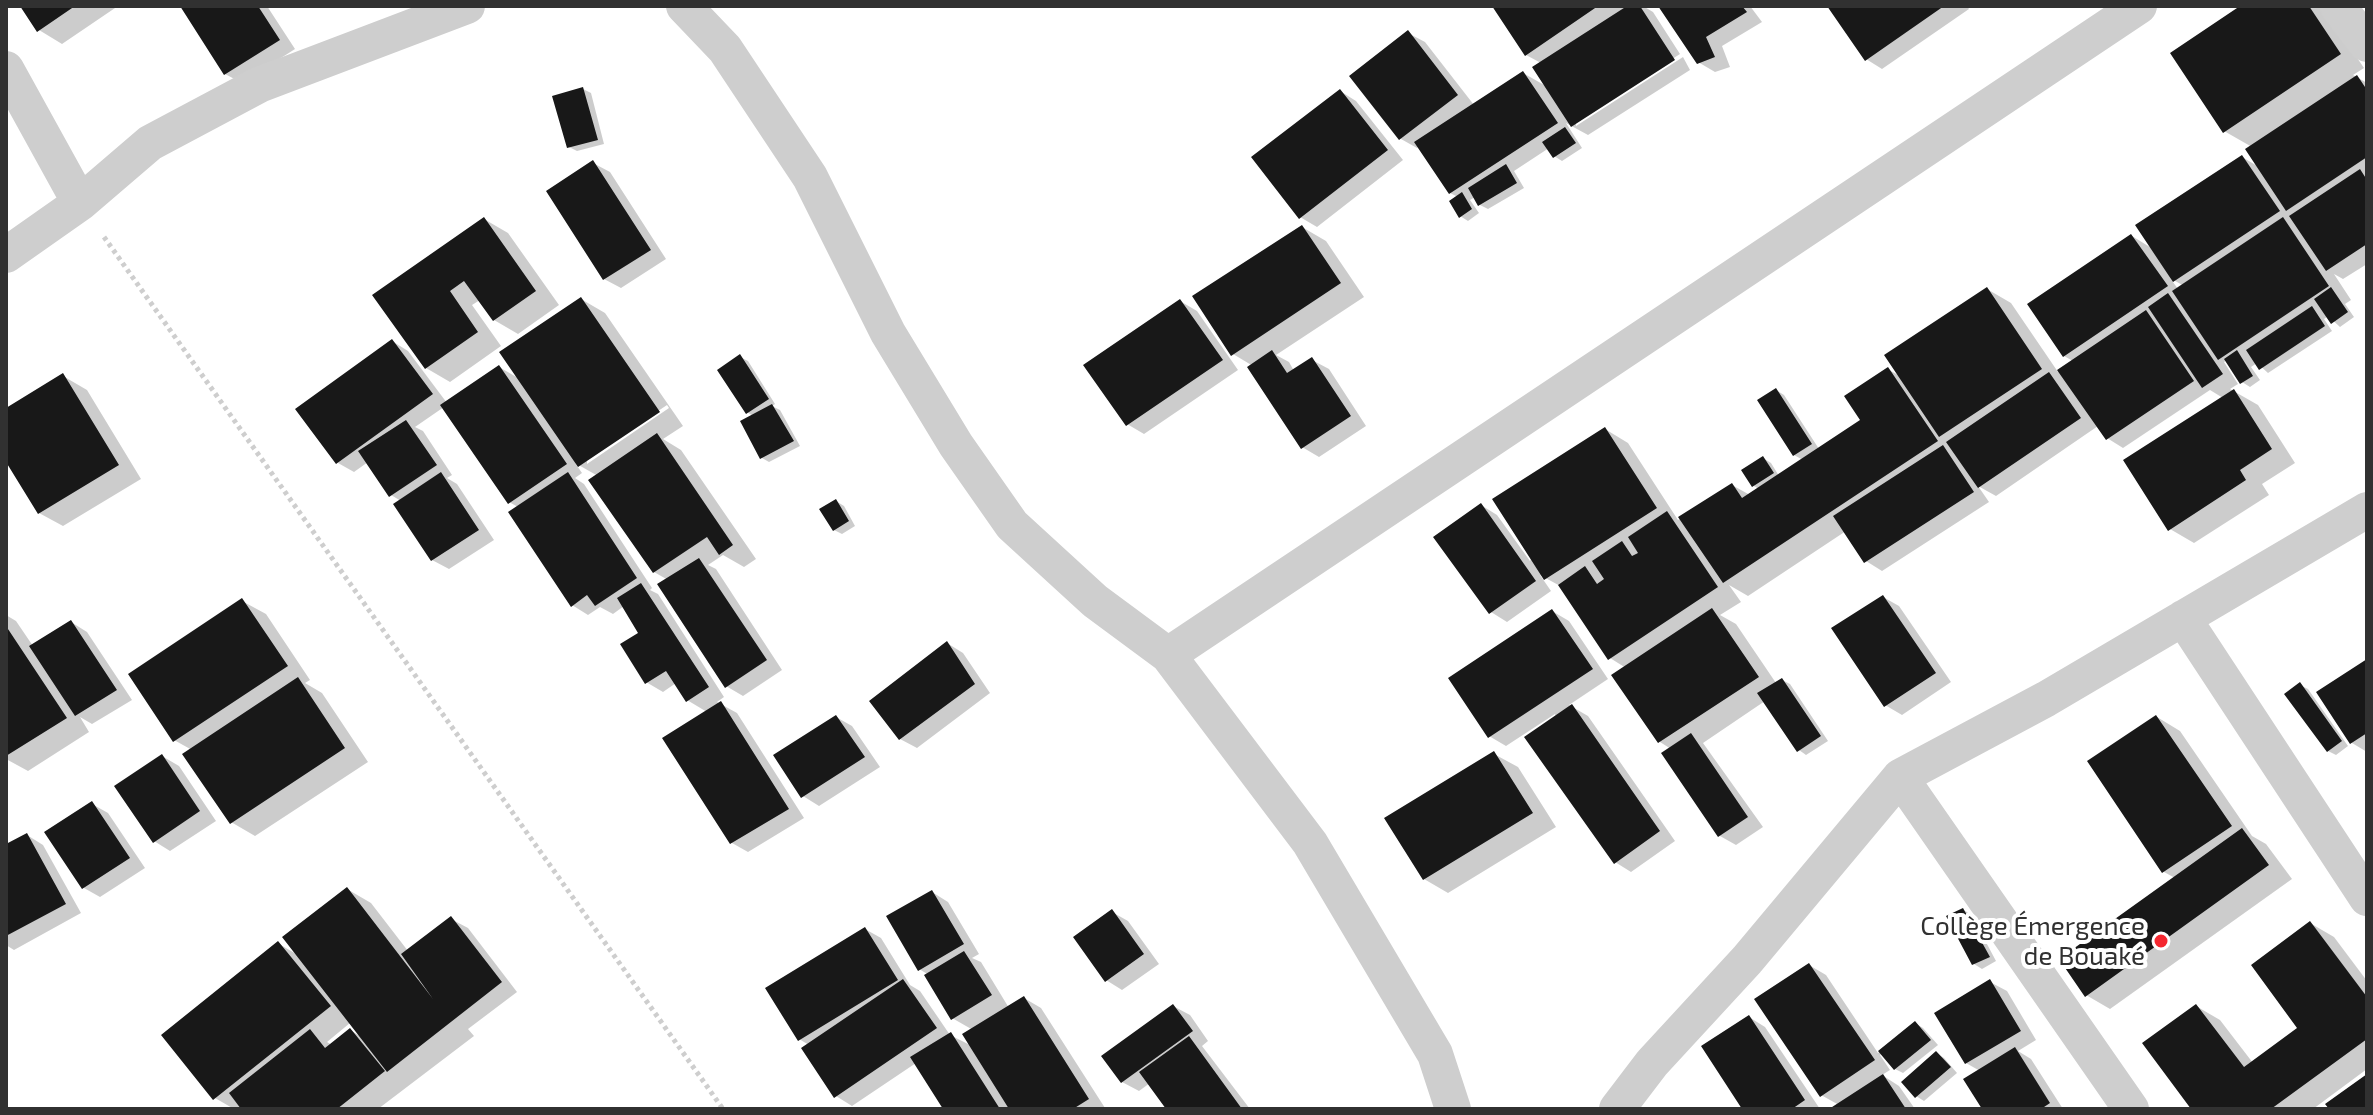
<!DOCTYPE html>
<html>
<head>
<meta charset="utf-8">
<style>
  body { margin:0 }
  #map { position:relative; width:2373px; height:1115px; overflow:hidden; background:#fff; font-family:"Exo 2",sans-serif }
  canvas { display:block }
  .frame { position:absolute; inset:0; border:8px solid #313131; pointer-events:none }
</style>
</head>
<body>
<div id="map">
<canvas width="2373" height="1115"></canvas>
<div class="frame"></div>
</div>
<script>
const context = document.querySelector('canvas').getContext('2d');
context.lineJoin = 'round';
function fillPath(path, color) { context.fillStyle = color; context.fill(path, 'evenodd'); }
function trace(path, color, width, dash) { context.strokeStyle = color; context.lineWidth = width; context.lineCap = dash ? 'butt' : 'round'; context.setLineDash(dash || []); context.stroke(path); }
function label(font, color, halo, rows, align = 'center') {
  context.font = font + ' "Exo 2",sans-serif'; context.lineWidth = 8; context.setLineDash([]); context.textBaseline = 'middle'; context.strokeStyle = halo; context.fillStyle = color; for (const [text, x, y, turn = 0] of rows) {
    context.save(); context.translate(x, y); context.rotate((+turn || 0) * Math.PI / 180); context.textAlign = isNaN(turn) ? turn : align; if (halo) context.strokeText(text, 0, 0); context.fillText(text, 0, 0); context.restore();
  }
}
fillPath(new Path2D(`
  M22,6H118L62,44L39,30Z
  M182,6H267L295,49L242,83L225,74Z
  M1493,6H1643L1653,12L1680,54L1576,121V126L1683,57L1690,70L1588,135L1566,123L1582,148L1562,161L1554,156L1549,148L1514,171L1524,188L1488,209L1480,205L1475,197L1470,200L1479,213L1468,221L1460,216L1458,197L1450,193L1419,146L1417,148L1401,139L1408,33L1425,42L1474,105L1523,73L1546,86L1541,63L1526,55Z
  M1661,6H1750L1762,22L1722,46L1730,67L1715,72L1698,62Z
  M1829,6H1967L1969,9L1882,69L1866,59Z
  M2244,6H2322L2364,68L2353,75L2367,83V264L2343,279L2334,274L2351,300L2345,304L2354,317L2340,327L2328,316L2324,319L2332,331L2268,373L2257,363L2251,367L2260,380L2250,387L2242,382L2227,360L2224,362L2238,384L2230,389L2258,405L2295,463L2262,484L2269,495L2194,543L2170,529L2223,398L2210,390L2123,448L2107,438L2098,426L1996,496L1978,486L1989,502L1882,571L1866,561L1846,531L1748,596L1729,585L1741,602L1720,615L1736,624L1776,683L1782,680L1790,684L1828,741L1806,755L1799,750L1765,701L1703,743L1763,827L1736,845L1720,836L1671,749L1660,742L1626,668L1610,658L1562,587L1540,575L1551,591L1507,622L1491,612L1481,505L1497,515L1530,561L1605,429L1628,443L1678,520L1732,485L1750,495L1759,489L1754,486L1763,458L1771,463L1779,476L1803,460L1794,455L1776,390L1784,395L1819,449L1863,420L1889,370L1900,376L1987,289L2011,303L2058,372L2073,361L2064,356L2132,236L2153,249L2242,157L2259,167L2252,147L2224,131ZM2170,278L2184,286L2178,289Z
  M583,89L591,93L604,144L577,151L569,147Z
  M1340,91L1356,101L1403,160L1317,227L1300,217Z
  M593,163L610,172L666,259L621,288L604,279Z
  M484,219L508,233L559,305L518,334L494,320L480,300L472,305L501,346L450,382L426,368L375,296Z
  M1302,227L1326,241L1364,297L1276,355L1289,362L1294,371L1312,360L1329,369L1366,426L1319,457L1302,447L1253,366L1233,354Z
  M581,299L605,313L683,426L663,439L681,450L756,559L744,567L723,555L708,565L716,569L782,670L743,696L726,686L668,580L654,572L598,476L575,463L582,473L575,478L584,484L652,588L650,590L658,594L724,697L717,702L737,713L804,818L748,852L732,843L707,712L687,700L676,683L663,692L646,682L641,633L624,606L613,614L600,607L588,615L572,605L518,507L509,502L444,407L415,427L423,431L452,475L447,478L457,484L494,540L449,569L432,560L401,501L391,495L368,462L354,472L338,463L392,341L408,351L447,403L499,367L520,379ZM667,405L669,408L587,464V459Z
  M1180,301L1197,311L1238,370L1144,434L1127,424Z
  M740,357L748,361L775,404L772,406L780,410L800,446L769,462L762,458L753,416L747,412Z
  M63,376L87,390L141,479L63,526L39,513L6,458V411Z
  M836,501L844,506L855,526L842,534L834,530Z
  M1883,597L1899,606L1951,682L1902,715L1885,705Z
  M242,601L266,614L310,680L305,683L322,693L368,762L255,836L231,822L192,750L174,740Z
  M1552,611L1569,621L1608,679L1569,705L1588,716L1675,841L1631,872L1615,862L1555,714L1506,746L1489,736Z
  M6,615L16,621L33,646L71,622L87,632L132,700L92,724L80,717L89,732L28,771L6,759Z
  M947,643L963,653L990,693L917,748L900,739Z
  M2367,661V752L2352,743Z
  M2300,685L2308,689L2348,746L2336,755L2328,751Z
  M836,717L852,726L880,767L819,806L803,796Z
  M2157,717L2180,731L2252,836L2266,844L2292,879L2110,1009L2086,995L2175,878L2164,872Z
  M1494,754L1518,767L1556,827L1448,893L1424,879Z
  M162,756L179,766L216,821L170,851L154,841Z
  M92,804L108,813L145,868L100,897L84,888Z
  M27,835L43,845L81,913L14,950L6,945V847Z
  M347,889L371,903L408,951L451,919L468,928L517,992L468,1029L474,1036L378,1109H234L215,1098L279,944L298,955ZM350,1023L360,1036L350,1030L332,1045L327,1042Z
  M932,892L948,902L979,954L972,958L981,962L1009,1008L1024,998L1041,1008L1105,1108L946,1109L916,1063L852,1106L836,1096L809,1045L799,1039L865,929L881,938L910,985L920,991L950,1035L972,1046L973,1030L952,1018L929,975L919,969Z
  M1963,910L1971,914L1996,961L1982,969L1974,964Z
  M1112,912L1128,921L1159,964L1122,990L1106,980Z
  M2310,923L2334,937L2367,981V1069L2313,1109H2194L2196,1006L2220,1020L2253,1063L2300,1028Z
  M1809,965L1826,975L1878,1053L1915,1023L1923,1028L1938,1045L1903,1073L1895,1069L1882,1053L1880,1055L1890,1070L1882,1075L1899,1086L1915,1109H1833L1839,1105L1821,1095Z
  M1990,982L2007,991L2036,1040L2018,1051L2031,1059L2063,1109H1984L1980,1071L1966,1063Z
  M1173,1006L1190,1015L1208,1041L1202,1046L1250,1109H1169L1150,1083L1139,1091L1122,1082Z
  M1749,1017L1765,1027L1820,1109H1745Z
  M1936,1053L1944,1058L1957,1073L1924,1101L1916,1096Z`), '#0003');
fillPath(new Path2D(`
  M20,6H75L37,32Z
  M180,6H258L280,40L224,75Z
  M1492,6H1598L1525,56Z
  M1627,6H1640L1675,60L1571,127L1532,67Z
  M1658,6H1742L1747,12L1706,37L1715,57L1697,64Z
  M1827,6H1944L1865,61Z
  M2240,6H2309L2341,54L2223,133L2170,53Z
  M1408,30L1458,95L1399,140L1349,76Z
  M1523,71L1558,123L1449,194L1414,142Z
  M2357,75L2367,90V157L2286,211L2245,149Z
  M583,87L598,140L567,148L552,96Z
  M1340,89L1388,150L1299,219L1251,157Z
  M1565,127L1576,143L1553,158L1542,142Z
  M2242,155L2280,211L2173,282L2135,225Z
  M593,160L651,250L603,280L546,191Z
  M1506,164L1517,183L1478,206L1468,188Z
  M2360,169L2367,180V244L2326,271L2289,216Z
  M1462,192L1472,209L1459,218L1449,201Z
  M484,217L536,291L493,321L464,281L450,291L478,332L425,369L372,295Z
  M2283,217L2329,286L2218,360L2172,291Z
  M1302,225L1341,283L1231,356L1192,296Z
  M2131,234L2168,286L2063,357L2027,304Z
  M1987,287L2042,369L1939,437L1884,355Z
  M2331,287L2348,312L2331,324L2314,299Z
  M2168,293L2223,374L2202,388L2148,307Z
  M581,297L660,412L578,467L499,352Z
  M1180,299L1223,360L1126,426L1083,365Z
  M2312,306L2325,326L2259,370L2246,350Z
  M2146,310L2194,381L2106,440L2057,370Z
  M392,339L433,394L336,464L295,409Z
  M1272,350L1287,373L1312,357L1351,416L1301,449L1247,367Z
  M2237,350L2253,376L2240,384L2224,359Z
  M740,354L769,399L746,414L717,370Z
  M499,365L567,464L508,504L440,405Z
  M1888,367L1938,441L1723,583L1678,517L1732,483L1742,498L1860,420L1844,396Z
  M2049,372L2081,418L1978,488L1946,442Z
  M63,373L119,465L38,514L6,462V408Z
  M1776,388L1812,444L1793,456L1757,400Z
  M2234,389L2272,449L2240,470L2246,480L2168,531L2123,460Z
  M772,404L794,441L760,459L740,421Z
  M406,420L437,465L389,497L358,451Z
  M1605,427L1657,508L1544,580L1492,499Z
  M657,433L733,545L719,555L707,537L653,573L588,480Z
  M1943,445L1974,492L1864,563L1833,516Z
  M1763,456L1774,473L1752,487L1741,470Z
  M441,472L479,530L431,561L393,504Z
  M568,472L637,578L595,606L587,595L571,607L508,512Z
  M836,499L849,521L833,531L819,509Z
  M1481,503L1536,581L1489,614L1433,537Z
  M1667,511L1718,587L1608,660L1558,585L1585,566L1597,584L1604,579L1592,561L1622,541L1632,556L1638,553L1628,537Z
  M699,558L767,660L725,688L657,584Z
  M641,583L709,687L686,702L666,671L645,684L620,644L638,633L617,598Z
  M1883,595L1936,673L1884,707L1831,628Z
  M242,598L288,666L173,742L128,674Z
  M1712,608L1759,677L1658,743L1611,675Z
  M1552,609L1593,669L1488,738L1448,678Z
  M71,620L117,690L75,716L29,646Z
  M6,626L67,718L6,756Z
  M947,641L975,684L899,740L869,701Z
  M2367,659V733L2350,744L2316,692Z
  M298,677L345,748L230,824L182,754Z
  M1782,678L1821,736L1797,752L1757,693Z
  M2300,682L2342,741L2327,752L2284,694Z
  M721,701L789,809L730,844L662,738Z
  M1572,704L1660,831L1614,864L1524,737Z
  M836,715L865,757L801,798L773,755Z
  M2156,715L2232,826L2162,873L2087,761Z
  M1691,733L1748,817L1718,837L1661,753Z
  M1494,751L1533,813L1423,880L1384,818Z
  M162,754L200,811L153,843L114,786Z
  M92,801L130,858L82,889L44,832Z
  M2242,828L2269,865L2085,997L2059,959Z
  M27,833L66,904L6,936V844Z
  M347,887L433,999L401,954L451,916L502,982L387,1072L282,937Z
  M932,890L964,944L918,971L886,916Z
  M1963,908L1990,957L1972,965L1946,916Z
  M1112,909L1144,954L1105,982L1073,937Z
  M2310,921L2367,997V1039L2271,1109H2191L2142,1043L2196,1004L2244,1067L2297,1028L2251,965Z
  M865,927L898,980L798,1041L765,988Z
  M278,941L331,1006L213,1100L161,1035Z
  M964,951L992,995L951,1020L924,975Z
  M1809,963L1875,1060L1820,1097L1754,999Z
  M903,979L937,1028L834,1098L801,1048Z
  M1990,979L2021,1031L1965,1064L1934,1013Z
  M1024,996L1089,1099L1073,1109H1009L962,1034Z
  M1173,1004L1193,1031L1121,1083L1101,1056Z
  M1749,1015L1805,1100L1792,1109H1742L1701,1046Z
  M1915,1021L1931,1040L1894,1070L1878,1051Z
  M350,1028L385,1071L337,1109H241L229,1093L310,1029L325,1048Z
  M951,1032L1000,1109H943L910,1057Z
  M1189,1036L1242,1109H1166L1139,1072Z
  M2015,1047L2050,1103L2041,1109H1982L1963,1079Z
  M1936,1051L1951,1067L1915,1098L1901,1082Z
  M1883,1074L1906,1109H1829Z
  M2367,1074V1109H2329L2325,1104Z`), '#181818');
trace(new Path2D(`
  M104,237L723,1109`), '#cecece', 5, [4, 4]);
trace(new Path2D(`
  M684,6L725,49L810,177L888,333L956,445L1012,525L1095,601L1168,655L1310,843L1435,1054L1453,1109
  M2338,6L2367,44
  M6,69L80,203
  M6,255L80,203L150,143L259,85L467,6
  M2183,618L2367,898
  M1168,655L2139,6
  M1900,777L2131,1109
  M1617,1109L1652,1063L1747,960L1900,777L2046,699L2367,510`), '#cecece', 36);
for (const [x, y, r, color] of [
  [2161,941,8,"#f4262f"]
]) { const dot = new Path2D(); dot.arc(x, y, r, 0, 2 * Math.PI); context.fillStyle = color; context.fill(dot); trace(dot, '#fff', 3); }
label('26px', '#313131', '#fff', [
  ["Collège Émergence",2145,926],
  ["de Bouaké",2145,956]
], 'right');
</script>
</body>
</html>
